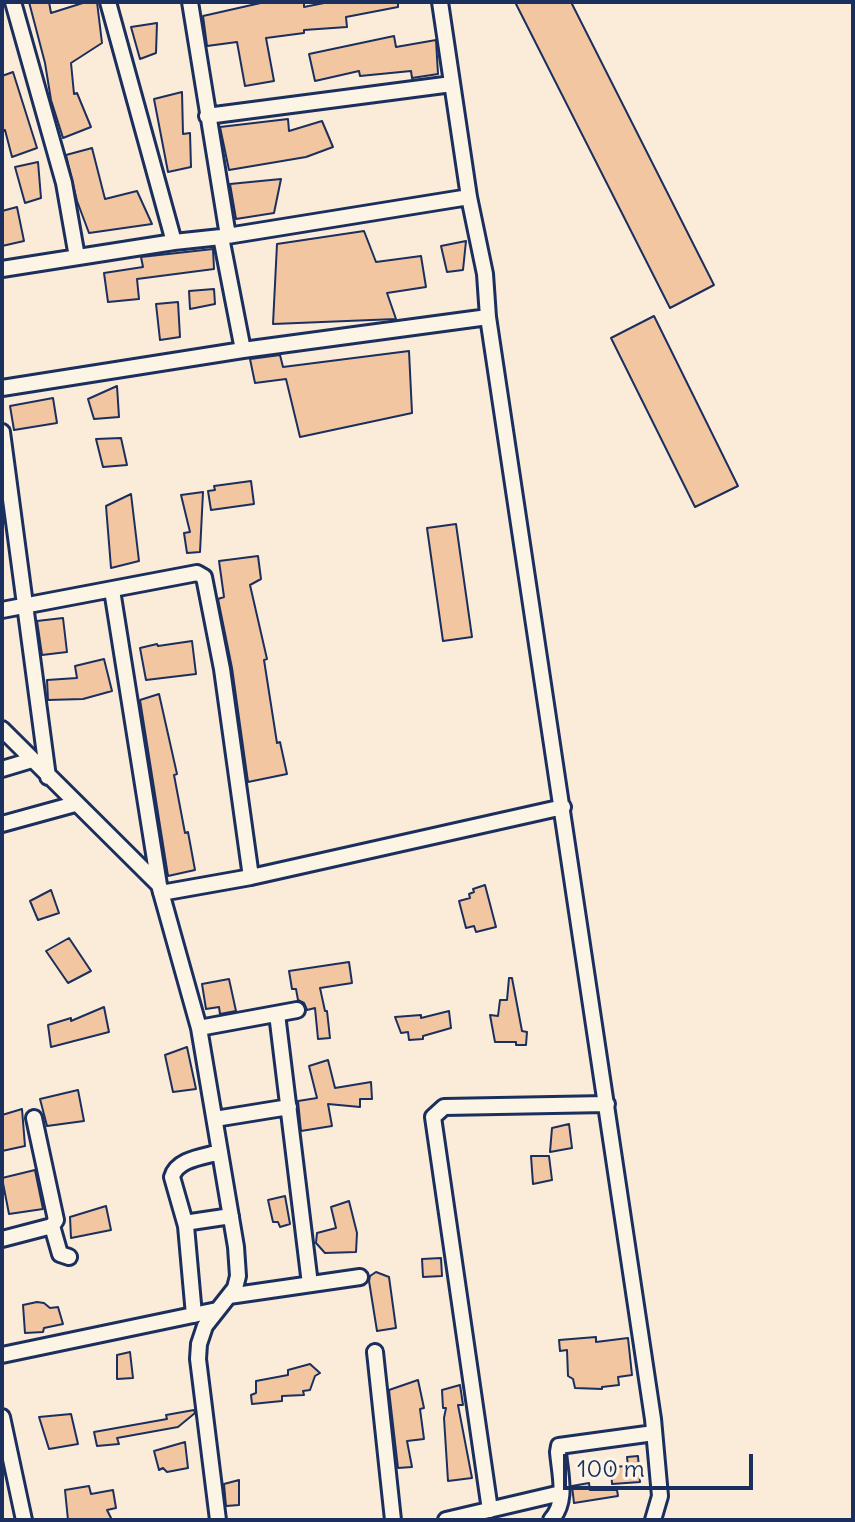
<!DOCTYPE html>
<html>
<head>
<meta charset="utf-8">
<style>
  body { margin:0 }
  #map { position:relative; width:855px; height:1522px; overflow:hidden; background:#faecd8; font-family:Delius,sans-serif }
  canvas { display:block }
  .frame { position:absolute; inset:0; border:4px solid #1b2f5e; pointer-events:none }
  .scale { position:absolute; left:563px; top:1454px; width:190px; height:36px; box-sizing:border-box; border:4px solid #1b2f5e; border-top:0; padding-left:10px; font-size:24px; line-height:28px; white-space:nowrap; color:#1b2f5e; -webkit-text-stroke:6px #fcf5e5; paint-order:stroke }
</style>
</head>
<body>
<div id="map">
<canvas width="855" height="1522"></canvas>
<div class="frame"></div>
<div class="scale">100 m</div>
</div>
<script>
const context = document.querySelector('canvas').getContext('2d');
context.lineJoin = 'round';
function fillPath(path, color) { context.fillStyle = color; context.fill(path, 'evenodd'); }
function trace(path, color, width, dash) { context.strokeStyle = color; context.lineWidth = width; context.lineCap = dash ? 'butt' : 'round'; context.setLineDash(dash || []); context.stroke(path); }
const building = new Path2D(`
  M29,2H49L51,13L86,2H97L102,43L71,63L74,94L77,93L91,127L63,138L51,100L45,63Z
  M265,2H304V7L329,2H398V7L346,17L347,27L304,30V33L266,38L274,81L245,86L237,42L207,46L203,16Z
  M515,2H571L714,285L670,308Z
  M157,23L156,53L140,59L131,27Z
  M394,36L396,47L436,40L438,74L412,78L411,71L360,76L359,71L315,81L309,54Z
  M13,72L37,148L12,157L5,130L2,131V76Z
  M182,92L183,134L190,133L191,167L168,172L154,99Z
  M288,119L289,131L322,121L333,147L306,157L229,170L220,127Z
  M92,148L105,199L137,191L152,224L89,233L77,201L66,155Z
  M38,162L41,198L25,203L15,167Z
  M281,179L274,213L236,219L230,184Z
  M17,207L24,241L2,246V211Z
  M364,231L376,262L421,256L426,287L387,293L396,319L273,324L277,244Z
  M466,241L463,270L447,272L441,246Z
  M213,249L214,269L137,279L139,299L108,302L104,273L143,267L141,257Z
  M214,289L215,304L190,309L189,291Z
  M178,302L180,337L160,340L156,304Z
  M654,316L738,486L695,507L611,338Z
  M409,351L412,413L300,437L286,379L255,383L250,359L280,355L283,367Z
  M117,386L119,417L94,419L88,399Z
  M53,398L57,423L14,430L10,406Z
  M121,438L127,465L103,467L96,439Z
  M251,481L254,504L211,510L208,491L215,490L214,486Z
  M203,492L200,552L187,553L184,533L190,532L181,495Z
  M131,494L139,561L111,568L106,506Z
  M456,524L472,637L443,641L427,528Z
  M258,556L261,579L250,585L267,659L264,660L277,743L280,742L287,774L248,782L232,668L218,599L224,597L219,561Z
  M63,618L67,652L42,655L37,621Z
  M192,641L196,674L146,680L140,648L157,644L158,646Z
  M104,659L112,691L83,699L48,700L47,680L77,678L75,666Z
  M159,694L177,774L174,775L185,833L188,832L195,870L168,876L140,700Z
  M485,885L496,927L476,932L474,926L466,928L459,901L470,898L469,894L474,892L473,889Z
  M51,890L59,913L38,920L30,901Z
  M69,938L91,971L68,983L46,951Z
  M349,962L352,983L320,988L325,1011H327L330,1038L318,1039L315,1008L307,1010L304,1003L298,1000L296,989H292L289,971Z
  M509,978H512L522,1031L527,1032L526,1045H516V1042H495L490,1015L498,1016L500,1000H507Z
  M229,979L236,1011L220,1014L219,1007L206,1009L202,984Z
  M104,1007L109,1032L51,1047L48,1025L71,1018V1021Z
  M449,1011L451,1028L423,1036V1039L409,1040L408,1032L401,1033L395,1017L421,1015V1018Z
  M187,1047L196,1089L173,1092L165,1055Z
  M328,1060L335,1088L371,1082L372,1099H360V1107L328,1104L332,1126L301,1131L298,1101L317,1098L309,1066Z
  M78,1090L84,1121L47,1126L40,1099Z
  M22,1109L25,1146L2,1151V1115Z
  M569,1124L572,1148L550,1152L552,1128Z
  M531,1156H549L552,1180L533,1184Z
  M35,1170L43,1209L9,1214L2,1178Z
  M285,1196L290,1224L280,1227L278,1222H273L268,1200Z
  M349,1201L357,1233L356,1252L325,1253L316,1243L317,1233L336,1228L331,1207Z
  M106,1206L111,1230L71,1238L70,1217Z
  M441,1258L442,1276L423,1277L422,1259Z
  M376,1272L389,1277L396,1328L377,1331L369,1281L370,1276Z
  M37,1302L44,1303L50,1308L58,1307L63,1324L44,1328L43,1332L25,1333L23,1305Z
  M596,1337V1342L628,1338L632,1375L618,1377L619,1385L602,1387V1389L575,1388L573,1379L568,1376L567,1350L560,1351L559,1340Z
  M130,1352L133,1378L117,1379V1355Z
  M310,1364L320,1373L315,1376L310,1390L303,1391L304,1395L282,1396V1401L252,1404L251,1395L256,1393V1381L288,1375V1370Z
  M418,1380L424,1408L420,1409L424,1439L407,1441L412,1467L398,1468L389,1390Z
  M460,1385L463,1405H458L472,1478L448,1481L444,1418L446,1408H443L442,1390Z
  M194,1410L195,1413L178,1427L117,1438L119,1444L97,1446L94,1432L167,1419L166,1415Z
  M71,1414L78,1444L49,1449L39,1417Z
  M185,1442L188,1468L167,1472L163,1468L159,1470L154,1451Z
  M638,1456L640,1482L612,1484L611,1467L628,1466L627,1457Z
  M239,1480V1505L226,1506L224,1484Z
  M589,1483L590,1490H617L618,1496L574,1503L572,1486Z
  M89,1486L91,1494L113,1490L116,1508L107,1510L112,1520H68L65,1490Z`);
fillPath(building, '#f3c6a2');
trace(building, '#1b2f5e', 2);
const minor = new Path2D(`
  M13,2L64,183L77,257
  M108,2L174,242
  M190,2L228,236
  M440,2L469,197L485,274L488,317L653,1419L660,1496L653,1520
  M207,116L452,84
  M221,237L243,350
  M2,269L174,242L221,237L469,197
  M2,388L243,350L488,317
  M2,432L48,777
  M112,590L159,885L199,1028L236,1247L238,1276L235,1288L205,1326L199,1344L198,1359L218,1520
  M2,610L197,573L204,577L222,669L251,877
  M2,729L159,885
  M2,769L32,760
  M2,824L75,804
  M161,893L251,877L563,807
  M277,1014L310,1284
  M199,1028L297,1010
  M215,1119L289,1107
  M52,1226L60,1254L69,1257
  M186,1226L172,1177C177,1159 203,1157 220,1152
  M2,1239L52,1226L56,1220L34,1118
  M229,1296L360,1277
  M194,1315L186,1226L191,1222L231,1216
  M375,1352L393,1520
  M2,1355L217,1310
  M2,1417L24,1520
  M490,1510L433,1117L444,1107L607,1104
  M446,1520L561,1493
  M551,1520C568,1501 560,1476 558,1452L559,1446L654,1433`);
trace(minor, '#1b2f5e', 20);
trace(minor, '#fcf5e5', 14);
</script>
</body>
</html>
